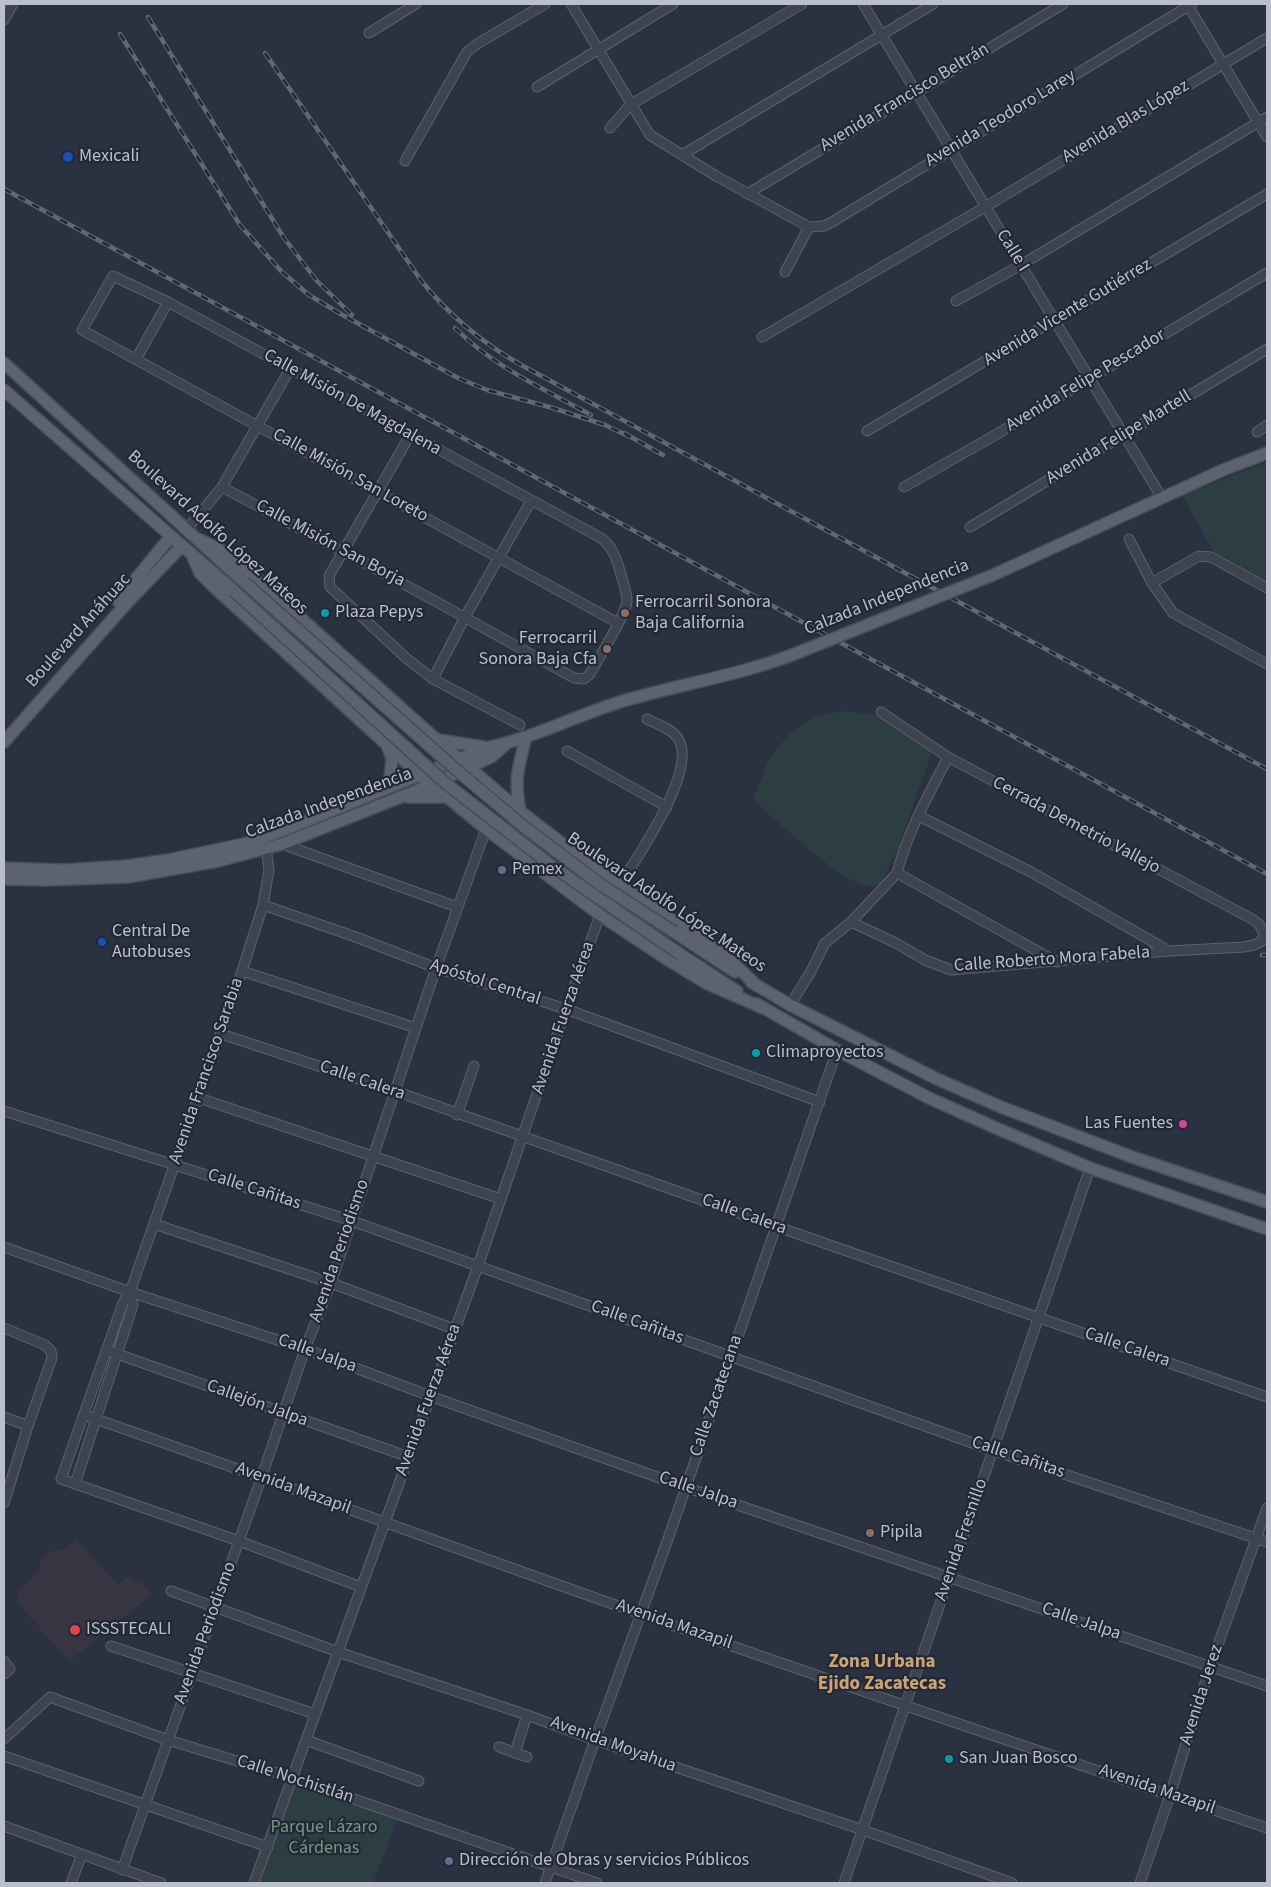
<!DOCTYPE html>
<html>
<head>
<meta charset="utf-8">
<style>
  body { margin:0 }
  #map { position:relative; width:1271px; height:1887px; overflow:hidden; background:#2a3140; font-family:"Source Sans 3",sans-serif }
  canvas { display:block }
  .frame { position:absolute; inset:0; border:5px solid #bbbfcb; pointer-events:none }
</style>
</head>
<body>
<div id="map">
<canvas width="1271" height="1887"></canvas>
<div class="frame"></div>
</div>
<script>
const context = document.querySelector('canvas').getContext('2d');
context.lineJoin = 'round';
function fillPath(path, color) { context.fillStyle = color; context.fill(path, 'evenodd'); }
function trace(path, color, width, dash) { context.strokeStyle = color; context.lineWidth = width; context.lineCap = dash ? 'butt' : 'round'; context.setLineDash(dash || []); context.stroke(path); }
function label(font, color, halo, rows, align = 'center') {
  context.font = font + ' "Source Sans 3",sans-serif'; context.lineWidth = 4.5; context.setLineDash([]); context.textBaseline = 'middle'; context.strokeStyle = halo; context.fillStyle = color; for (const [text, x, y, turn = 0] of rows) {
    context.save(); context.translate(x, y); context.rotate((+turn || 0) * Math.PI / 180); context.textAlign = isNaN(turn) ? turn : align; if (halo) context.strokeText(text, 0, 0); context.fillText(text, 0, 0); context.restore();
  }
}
fillPath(new Path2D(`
  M76,1538L117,1585L131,1575L137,1583L141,1582L152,1595L69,1661L14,1599L18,1596L17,1592L39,1572L41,1559L51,1551L63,1550Z`), '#383542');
fillPath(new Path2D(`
  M1267,462V582L1213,551L1182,495Z
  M843,711L878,715L933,750L897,851L881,883C878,884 873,887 870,886C844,886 775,819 753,800L768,761L788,735L813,717Z
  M292,1780L399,1816L373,1883H261Z`), '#2d3e42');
const minor = new Path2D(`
  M571,4L650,135L716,176L809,227L824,226L832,222L1192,4
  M863,4L1162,498
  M1187,4L1267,137
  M4,20L13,4
  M369,33L416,4
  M537,87L673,4
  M610,128L630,105L802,4
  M682,155L933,4
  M405,161L467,52L477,44L545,4
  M747,194L1063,4
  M785,272L809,227
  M956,301L1021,265L1267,117
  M762,337L985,207L1267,38
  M136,359L168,302
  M867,431L1267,194
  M1257,432L1267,425
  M410,435L329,576L330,587L406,658L433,679L520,725
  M222,487L426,596L574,678L584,679L590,674C598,659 626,615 627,601C627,591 622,580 620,571C616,557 612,546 601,538L168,302L113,276L82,330L618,623
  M904,487L997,434L1267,273
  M970,527L1267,349
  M187,529L222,487L290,369
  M1129,539L1152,583L1173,613L1267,664
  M1152,583L1199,556L1211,557L1267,588
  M433,679L465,617L531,501
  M567,751L667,807
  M948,757C929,794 907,833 897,873L1057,962
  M919,816L1031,872L1169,951
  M282,844L457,907
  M266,848L269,870L263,905L242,971L130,1292L123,1303L61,1479L239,1541L361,1587
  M620,885C636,858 701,767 677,737C670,728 657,724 647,719
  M263,905L353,936L436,968L566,1009L820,1102
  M851,922L896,943L925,960L951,970L1169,951L1244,947L1254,945L1262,941L1264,934L1259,924L1252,919L948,757L881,712
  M242,971L416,1028
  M790,1005L810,973L825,943L851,922L897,873
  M221,1034L395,1091L775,1226L1267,1397
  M199,1098L501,1199
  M4,1111L352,1221L992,1450L1267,1542
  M457,1115L474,1066
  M154,1224L331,1283L454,1329
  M4,1247L130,1292L305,1349L430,1396L685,1487L1267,1686
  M4,1328L45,1345L51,1351L52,1358L28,1426L4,1503
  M106,1350L409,1457
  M84,1415C270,1479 455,1549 641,1614C849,1688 1058,1757 1267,1828
  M4,1417L28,1426
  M75,1484L133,1305L130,1292
  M171,1591L338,1652L527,1715L595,1740L863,1830L1012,1883
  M111,1646L315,1714
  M4,1661L10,1669L4,1674
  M4,1739L50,1697L168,1740L293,1778L597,1883
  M306,1740L419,1781
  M499,1747L527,1757
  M515,1753L527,1715
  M4,1756L268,1847
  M4,1826L161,1883
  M122,1870L262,1476L305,1349L331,1283L436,968L486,829
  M71,1883L82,1854
  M254,1883L478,1266L566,1009L600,915
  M545,1883L595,1740L668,1539L837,1050
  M844,1883L1090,1168
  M1140,1883L1170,1795L1210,1667L1267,1508`);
const major = new Path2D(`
  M4,363L244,582
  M4,390L234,591
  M198,539L217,548L237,561L437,740L520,811L594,868L726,956L757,986
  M191,553L200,573L214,587L419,774L486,829L600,915L665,958L706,983L763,1008
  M993,575L1223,470L1267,453
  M118,601L171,536
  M439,740L484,747
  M4,742L126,604L182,546
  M387,745L392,759L389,787
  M408,797H445
  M520,811C514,778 518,769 526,737
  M4,868L64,870L126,866L168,860L244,844L287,829L486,748C534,738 577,715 623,701C684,683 748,674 807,649
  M4,879L46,880L128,877L218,861L282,844L431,785L491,757L504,746
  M674,932L735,972
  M680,954L737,991
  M751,982L790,1005L937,1079L1001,1107L1132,1157L1267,1202
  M757,1004L837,1050L929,1098L996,1128L1090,1168L1267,1229`);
trace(minor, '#5c616e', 11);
trace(major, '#474c5a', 14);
trace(minor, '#3e4350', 9);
trace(major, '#5c6270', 11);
const rail = new Path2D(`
  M148,17L284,238L317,281L352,315
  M120,34L240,225L282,272L309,295L339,313L458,378L487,390L553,408L605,425L630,437
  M265,53L420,279C449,316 482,343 523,366L1267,769
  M4,189L1267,874
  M455,328C494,367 544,389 591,415
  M624,433L663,455
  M1262,955H1267`);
trace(rail, '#606777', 4.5);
trace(rail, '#222836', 2.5, [8]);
const majorBridge = new Path2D(`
  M244,582L460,773L523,826L601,885L674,932
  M234,591L443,781L552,866L680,954
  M807,649L993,575`);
trace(majorBridge, '#474c5a', 14, []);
trace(majorBridge, '#5c6270', 11);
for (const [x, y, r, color] of [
  [68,157,6,"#1a4fb4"],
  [325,613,5,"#0f9aa8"],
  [625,613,5,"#8d6e63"],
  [607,649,5,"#8d6e63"],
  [502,870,5,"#5c6f8a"],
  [102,942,5,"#1a4fb4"],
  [756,1053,5,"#0f9aa8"],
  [1183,1124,5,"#d1479c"],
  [870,1533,5,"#8d6e63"],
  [75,1630,6,"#e0444e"],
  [949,1759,5,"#0f9aa8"],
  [449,1861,5,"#5c6f8a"]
]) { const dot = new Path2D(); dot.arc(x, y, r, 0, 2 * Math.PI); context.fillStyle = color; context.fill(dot); trace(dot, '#222836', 2); }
label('18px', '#bbbfcb', '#222836', [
  ["Avenida Francisco Beltrán",905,98,-31],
  ["Avenida Teodoro Larey",1001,119,-31],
  ["Avenida Blas López",1126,122,-31],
  ["Calle I",1012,251,58],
  ["Avenida Vicente Gutiérrez",1068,313,-31],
  ["Avenida Felipe Pescador",1086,381,-31],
  ["Calle Misión De Magdalena",352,403,29],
  ["Avenida Felipe Martell",1119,438,-31],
  ["Calle Misión San Loreto",350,476,29],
  ["Boulevard Adolfo López Mateos",217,533,42],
  ["Calle Misión San Borja",330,544,28],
  ["Calzada Independencia",887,598,-22],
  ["Boulevard Anáhuac",79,631,-48],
  ["Calzada Independencia",329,804,-20],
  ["Cerrada Demetrio Vallejo",1076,826,28],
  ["Boulevard Adolfo López Mateos",666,903,34],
  ["Calle Roberto Mora Fabela",1052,960,-4],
  ["Apóstol Central",485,983,18],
  ["Avenida Fuerza Aérea",564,1018,-71],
  ["Avenida Francisco Sarabia",207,1071,-71],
  ["Calle Calera",362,1081,19],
  ["Calle Cañitas",254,1190,18],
  ["Calle Calera",744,1215,20],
  ["Avenida Periodismo",340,1251,-71],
  ["Calle Cañitas",637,1323,20],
  ["Calle Calera",1127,1348,19],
  ["Calle Jalpa",317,1354,20],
  ["Calle Zacatecana",717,1396,-71],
  ["Avenida Fuerza Aérea",429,1400,-70],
  ["Callejón Jalpa",257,1404,20],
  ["Calle Cañitas",1018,1458,19],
  ["Avenida Mazapil",293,1489,20],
  ["Calle Jalpa",698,1491,19],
  ["Avenida Fresnillo",962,1540,-71],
  ["Calle Jalpa",1081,1622,19],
  ["Avenida Mazapil",674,1625,19],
  ["Avenida Periodismo",206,1633,-70],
  ["Avenida Jerez",1202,1695,-72],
  ["Avenida Moyahua",613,1745,20],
  ["Calle Nochistlán",295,1780,18],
  ["Avenida Mazapil",1157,1790,19]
]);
label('18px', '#bbbfcb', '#222836', [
  ["Mexicali",79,157],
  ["Ferrocarril Sonora",635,603],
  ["Baja California",635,624],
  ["Plaza Pepys",335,613],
  ["Ferrocarril",597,639,"right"],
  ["Sonora Baja Cfa",597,660,"right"],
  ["Pemex",512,870],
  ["Central De",112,932],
  ["Autobuses",112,953],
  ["Climaproyectos",766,1053],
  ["Las Fuentes",1173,1124,"right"],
  ["Pipila",880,1533],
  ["ISSSTECALI",86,1630],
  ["San Juan Bosco",959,1759],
  ["Dirección de Obras y servicios Públicos",459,1861]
], 'left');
label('18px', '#749981', '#222836', [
  ["Parque Lázaro",324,1828],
  ["Cárdenas",324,1849]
]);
label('bold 19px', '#cca474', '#222836', [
  ["Zona Urbana",882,1663],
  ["Ejido Zacatecas",882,1685]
]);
</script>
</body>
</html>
